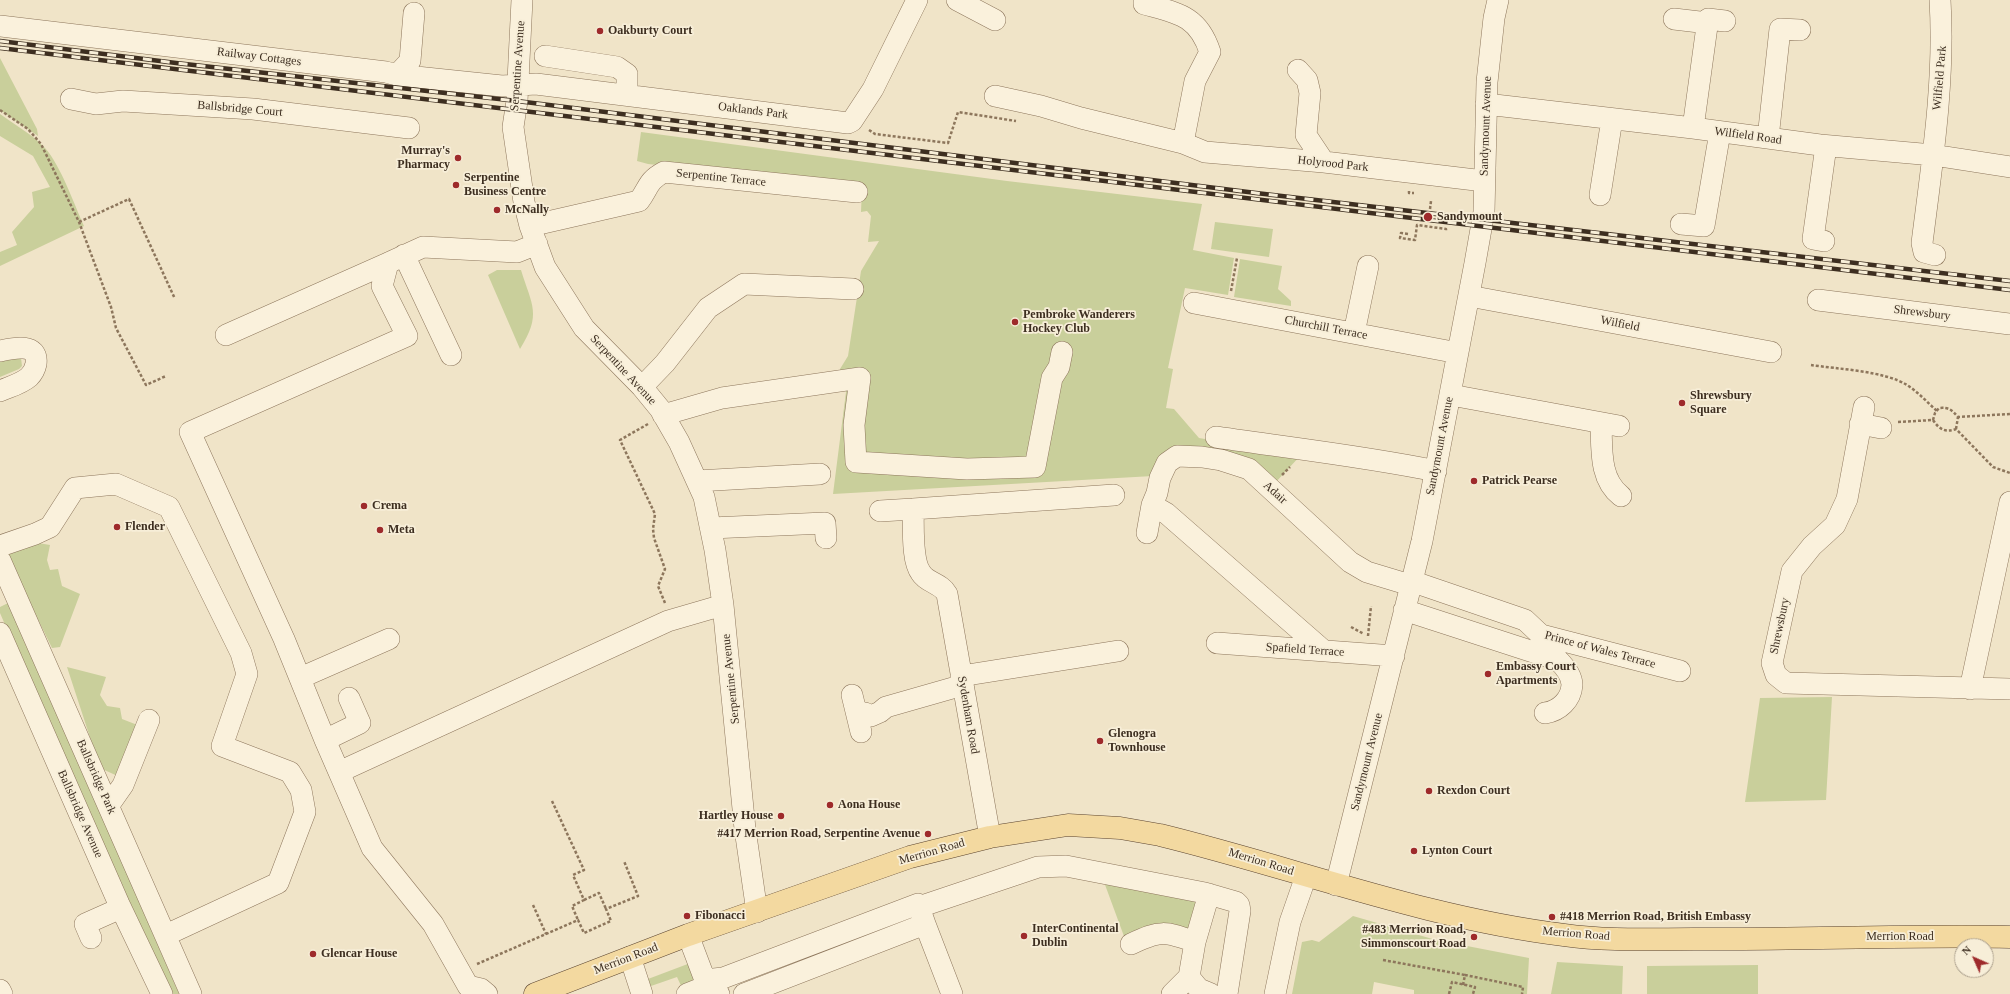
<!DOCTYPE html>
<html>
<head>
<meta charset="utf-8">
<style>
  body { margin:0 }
  #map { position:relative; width:2010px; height:994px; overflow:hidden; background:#f0e4c8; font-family:Georgia,serif }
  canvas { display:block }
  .north { position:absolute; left:1954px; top:938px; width:40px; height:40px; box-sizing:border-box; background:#f7eed8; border:1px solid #ada18e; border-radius:50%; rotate:315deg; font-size:11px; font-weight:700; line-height:16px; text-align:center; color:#3d2e20 }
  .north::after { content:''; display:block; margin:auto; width:14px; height:18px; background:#9e2a2b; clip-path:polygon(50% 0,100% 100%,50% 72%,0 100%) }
</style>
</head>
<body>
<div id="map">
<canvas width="2010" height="994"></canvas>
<div class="north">N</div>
</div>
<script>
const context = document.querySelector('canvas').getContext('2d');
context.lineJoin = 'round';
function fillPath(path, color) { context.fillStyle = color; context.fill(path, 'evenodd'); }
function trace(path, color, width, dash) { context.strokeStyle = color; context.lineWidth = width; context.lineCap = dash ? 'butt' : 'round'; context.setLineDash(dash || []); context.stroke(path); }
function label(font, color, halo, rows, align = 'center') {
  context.font = font + ' Georgia,serif'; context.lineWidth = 3.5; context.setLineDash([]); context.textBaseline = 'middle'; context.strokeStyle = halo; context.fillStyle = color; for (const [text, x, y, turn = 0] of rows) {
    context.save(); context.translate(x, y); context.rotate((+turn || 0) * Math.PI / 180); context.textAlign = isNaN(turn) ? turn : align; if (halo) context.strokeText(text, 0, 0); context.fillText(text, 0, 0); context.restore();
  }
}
fillPath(new Path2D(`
  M0,58L37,129L38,136L0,110Z
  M0,114C15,125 32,134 45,148C61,166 74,204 84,226L0,266V252L17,245L12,232L34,207L32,192L50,187L33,156L0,136Z
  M641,132L1007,181L1202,204L1193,250L1234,258L1228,295L1185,288L1168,368L1173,369L1166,408L1174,409L1199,438L1301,455L1275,483L1191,450L1153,476L833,494L846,392L840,369L848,356L861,271L879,241L868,242L871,216L867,211L861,212L862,187L648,164L637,161Z
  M1215,222L1273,229L1269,257L1211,249Z
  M1240,259L1282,266L1278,289L1291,301V306L1234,297Z
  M497,270H521C532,306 542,314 520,349L488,275Z
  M12,356L21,358L22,366L19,369L0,377V361Z
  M20,540L50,545L47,560L50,570L58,569L62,586L80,594L60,647L52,648L3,548Z
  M10,602L179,994H170L52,734L0,613V607Z
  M67,667L106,677L100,695L107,706L120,708L122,719L140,726L122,778L100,768Z
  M1832,697L1826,800L1745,802L1760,698Z
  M1104,882L1198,899L1194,930L1125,939Z
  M1353,916L1436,940L1529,958L1527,994H1414V990L1374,982L1372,994H1292L1302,942L1312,940L1319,942Z
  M693,962L698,980L682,988L677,977L651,986L648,979Z
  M1557,962L1623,966L1622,994H1551Z
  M1758,965V994H1647V966Z`), '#c9cf9b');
const minor = new Path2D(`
  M522,0L517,101L513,127L524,202L530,226L545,267L584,328L642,387L660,409L679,442L704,497L715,550L723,605L745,829L757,912
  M957,0L995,20
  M1144,0V4C1177,13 1198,15 1210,52L1195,81L1183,143
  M1674,19L1708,23
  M0,26L386,72L397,75L502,86L536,84L848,123L852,121L873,89L917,0
  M545,56L617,67L627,74V95
  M1298,70L1307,80L1310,93L1306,135L1324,162
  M397,75L410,61L414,13
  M995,96L1041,106L1081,118L1183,143L1205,152L1324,162L1484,181
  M71,99L96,104L123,101L253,109L409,128
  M1486,104L1693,128L1820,145L1933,155L2010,167
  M1693,128L1708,19L1725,21
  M1768,138L1780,29L1800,30
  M1600,195L1612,119
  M1681,224L1704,226L1720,132
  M530,226L639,201C649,188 647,181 664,172L857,192
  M1824,241L1813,239L1826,146
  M404,255L451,355
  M1935,255L1924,252L1922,243C1932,163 1945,81 1940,0
  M1469,296L1771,352
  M1818,300L2010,324
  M1194,303L1458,353
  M1354,333L1368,266
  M226,335L388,263
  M0,351C13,348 39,342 36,364C35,369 33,373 29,377C21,384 9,387 0,391
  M642,387L665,363L708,308L744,284L853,289
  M1451,395L1619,426
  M1864,407L1847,499L1835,525L1812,546L1792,571L1772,663L1776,675L1786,683L2010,689
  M663,415L722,398L860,378L854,425L856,462L967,469L1035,467L1052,378L1059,367L1062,352
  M1601,423C1602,449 1599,479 1621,496
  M1860,424L1881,428
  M1216,437C1289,448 1363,456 1436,471
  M697,481L820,474
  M1152,505L1166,513L1324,651
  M880,511L913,509
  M711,528L825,523L826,538
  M1147,533L1152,505L1157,493L1160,478L1167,463L1177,456L1202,457L1221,460L1249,469L1350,562L1367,572L1410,585
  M0,546L35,534L50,527L75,488L116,484L169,507L241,653L247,674L222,746L290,772L301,790L305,812L278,883L166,935
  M0,560L191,994
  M1411,581L1525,620L1541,635L1680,671
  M1404,610L1558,660C1564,666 1572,675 1572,685C1571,700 1559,711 1545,713
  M0,633L119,904L162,994
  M1217,643L1394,656
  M961,676L1118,651
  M300,678L389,639
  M1970,689L2010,502
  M852,695L861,732
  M857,715L865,713L871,716L880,712L886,707L963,685
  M325,740L360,723L349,698
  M339,772L668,621L723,605
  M109,805L123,785L149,720
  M990,837L947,594C941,583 927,583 921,573C911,560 914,525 913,509L1114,495
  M1336,885L1422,541L1475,263L1484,212L1487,82L1494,18L1498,0
  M919,907L1038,867L1066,866L1205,893L1236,902L1239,905L1240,911L1227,994
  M925,924L952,994
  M688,935L705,980L723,978L918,904L925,924L744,994
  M91,938L85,924L121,908
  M1131,944C1161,930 1164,931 1195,942
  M630,957L642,994
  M1189,977L1199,989L1211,994
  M0,990L2,994
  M487,994L481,989L468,986L433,924L372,848L325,740L284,639L190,432L407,336L382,286L388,263L423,247L517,252L537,244
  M687,994L707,986L719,994
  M1172,994L1189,977L1195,942L1209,894
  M1275,994L1290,922L1306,876`);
const major = new Path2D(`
  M535,994L688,935L910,857L990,837L1068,825L1120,828L1160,835C1295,868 1425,918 1564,935C1606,941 1651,939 1694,939C1799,940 1904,935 2010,937`);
trace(minor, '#8d765c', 22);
trace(major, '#5b4430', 23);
trace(new Path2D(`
  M0,110L28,129L41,144L79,222L111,307L116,328L146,385L166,376
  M869,130L875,134L948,143L958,112L1016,121
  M1409,191V193H1414
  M1430,209L1431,201
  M79,222L129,199L175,299
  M1408,234L1401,233L1400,238L1415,240L1417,225L1446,229V232
  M1231,291L1237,258
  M1811,365C1837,369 1885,371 1907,385C1918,392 1927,402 1937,411
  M1933,420C1939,429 1945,433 1956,429L1993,467L2010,473
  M1898,422L1933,420L1935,413L1939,408C1949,407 1952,410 1958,417L2010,414
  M648,424L620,440L655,514L653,529L654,538L665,569L658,586L665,603
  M1956,429L1958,417
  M1282,475L1290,467
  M1351,627L1364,634
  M1368,636L1371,606
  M552,801L584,870L573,875L584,900L572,906L578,920
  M584,900L599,893L606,909
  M533,905L546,934
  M1383,960L1465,975
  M477,964L578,920L584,933L611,921L606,909L638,896L624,861
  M1463,985L1465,975L1523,987L1522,994
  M1449,994L1452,982L1475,987L1473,994`), '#8d765c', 2.5, [3, 2]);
trace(minor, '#faf1dc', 21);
trace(major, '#f3d9a0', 22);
const rail = new Path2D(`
  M0,41L176,63L517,101L1256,193L2010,281
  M0,48L2010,290`);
trace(rail, '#3d2e20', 4.5);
trace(rail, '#f7eed8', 3, [9]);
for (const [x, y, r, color] of [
  [600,31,4,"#9e2a2b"],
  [458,158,4,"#9e2a2b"],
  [456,185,4,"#9e2a2b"],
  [497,210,4,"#9e2a2b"],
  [1428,217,5,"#9e2a2b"],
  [1015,322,4,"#9e2a2b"],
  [1682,403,4,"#9e2a2b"],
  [1474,481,4,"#9e2a2b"],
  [364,506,4,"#9e2a2b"],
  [117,527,4,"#9e2a2b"],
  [380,530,4,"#9e2a2b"],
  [1488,674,4,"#9e2a2b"],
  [1100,741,4,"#9e2a2b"],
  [1429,791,4,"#9e2a2b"],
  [830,805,4,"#9e2a2b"],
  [781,816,4,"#9e2a2b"],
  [928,834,4,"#9e2a2b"],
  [1414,851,4,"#9e2a2b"],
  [687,916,4,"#9e2a2b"],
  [1552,917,4,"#9e2a2b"],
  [1024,936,4,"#9e2a2b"],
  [1474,937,4,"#9e2a2b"],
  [313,954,4,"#9e2a2b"]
]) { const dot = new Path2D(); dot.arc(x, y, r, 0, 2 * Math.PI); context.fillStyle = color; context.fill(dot); trace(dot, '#f7eed8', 1.5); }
label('bold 12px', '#3d2e20', '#f7eed8', [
  ["Oakburty Court",608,31],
  ["Murray's",450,151,"right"],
  ["Pharmacy",450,165,"right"],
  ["Serpentine",464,178],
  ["Business Centre",464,192],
  ["McNally",505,210],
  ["Sandymount",1437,217],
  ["Pembroke Wanderers",1023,315],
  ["Hockey Club",1023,329],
  ["Shrewsbury",1690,396],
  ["Square",1690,410],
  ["Patrick Pearse",1482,481],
  ["Crema",372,506],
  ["Flender",125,527],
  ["Meta",388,530],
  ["Embassy Court",1496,667],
  ["Apartments",1496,681],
  ["Glenogra",1108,734],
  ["Townhouse",1108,748],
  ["Rexdon Court",1437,791],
  ["Aona House",838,805],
  ["Hartley House",773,816,"right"],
  ["#417 Merrion Road, Serpentine Avenue",920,834,"right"],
  ["Lynton Court",1422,851],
  ["Fibonacci",695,916],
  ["#418 Merrion Road, British Embassy",1560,917],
  ["InterContinental",1032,929],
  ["Dublin",1032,943],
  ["#483 Merrion Road,",1466,930,"right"],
  ["Simmonscourt Road",1466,944,"right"],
  ["Glencar House",321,954]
], 'left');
label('12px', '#3d2e20', '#f7eed8', [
  ["Railway Cottages",259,57,7],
  ["Serpentine Avenue",518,66,-86],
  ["Wilfield Park",1940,78,-85],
  ["Ballsbridge Court",240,109,5],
  ["Oaklands Park",753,111,7],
  ["Sandymount Avenue",1486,126,-88],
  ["Wilfield Road",1748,136,8],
  ["Holyrood Park",1333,164,6],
  ["Serpentine Terrace",721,178,6],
  ["Shrewsbury",1922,313,7],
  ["Wilfield",1620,324,11],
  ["Churchill Terrace",1326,328,11],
  ["Serpentine Avenue",623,370,47],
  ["Sandymount Avenue",1440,446,-79],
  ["Adair",1275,493,42],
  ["Shrewsbury",1780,626,-78],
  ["Spafield Terrace",1305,650,4],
  ["Prince of Wales Terrace",1600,650,15],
  ["Serpentine Avenue",731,679,-96],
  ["Sydenham Road",968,715,80],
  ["Sandymount Avenue",1367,762,-76],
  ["Ballsbridge Park",96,777,66],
  ["Ballsbridge Avenue",80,814,66],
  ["Merrion Road",932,852,-16],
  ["Merrion Road",1261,862,17],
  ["Merrion Road",1576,934,5],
  ["Merrion Road",1900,937],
  ["Merrion Road",626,959,-21]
]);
</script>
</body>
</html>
